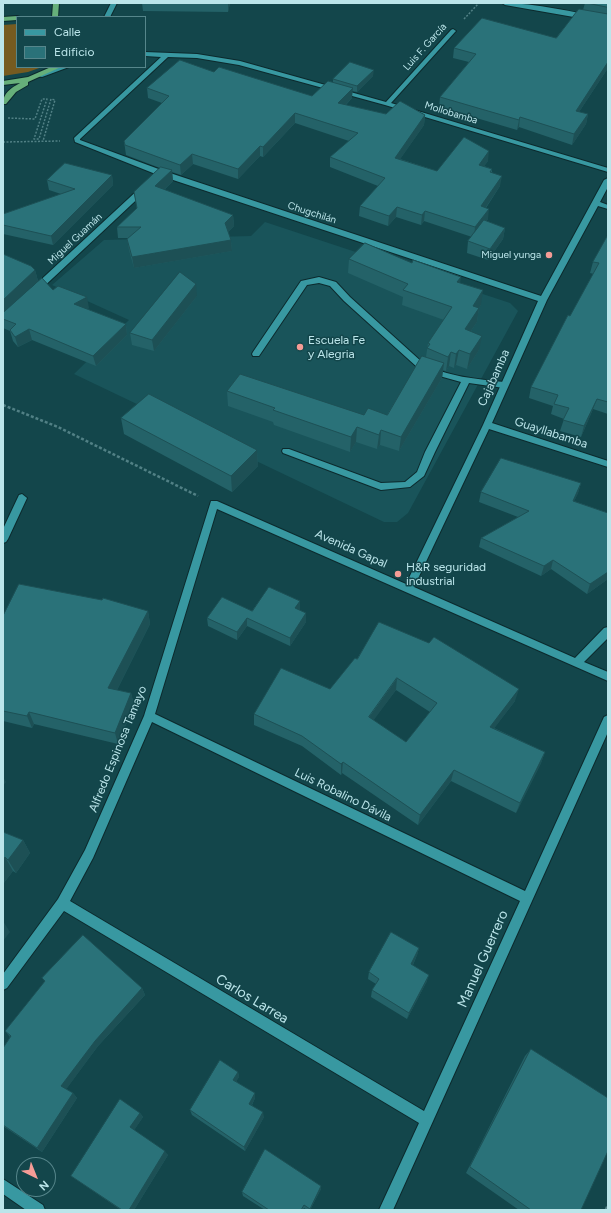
<!DOCTYPE html>
<html>
<head>
<meta charset="utf-8">
<style>
  body { margin:0 }
  #map { position:relative; width:611px; height:1213px; overflow:hidden; background:#13464b; font-family:Figtree,sans-serif }
  canvas { display:block }
  .frame { position:absolute; inset:0; border:4px solid #bbe5ea; pointer-events:none }
  .legend { position:absolute; left:16px; top:16px; width:130px; height:52px; box-sizing:border-box; background:#13464b; border:1px solid #56868b; margin:0; padding:5px 7px; list-style:none; font-size:12px; color:#bbe5ea }
  .legend li { display:flex; align-items:center; gap:8px; height:20px }
  .legend b { width:20px; border:1px solid #56868b }
  .north { position:absolute; left:16px; top:1157px; width:40px; height:40px; box-sizing:border-box; background:#13464b; border:1px solid #56868b; border-radius:50%; rotate:137deg; font-size:11px; font-weight:700; line-height:16px; text-align:center; color:#bbe5ea }
  .north::after { content:''; display:block; margin:auto; width:14px; height:18px; background:#f59c96; clip-path:polygon(50% 0,100% 100%,50% 72%,0 100%) }
</style>
</head>
<body>
<div id="map">
<canvas width="611" height="1213"></canvas>
<div class="frame"></div>
<ul class="legend">
<li><b style="height:5px;background:#3898a1"></b>Calle</li>
<li><b style="height:11px;background:#2a7279"></b>Edificio</li>
</ul>
<div class="north">N</div>
</div>
<script>
const context = document.querySelector('canvas').getContext('2d');
context.lineJoin = 'round';
function fillPath(path, color) { context.fillStyle = color; context.fill(path, 'evenodd'); }
function trace(path, color, width, dash) { context.strokeStyle = color; context.lineWidth = width; context.lineCap = dash ? 'butt' : 'round'; context.setLineDash(dash || []); context.stroke(path); }
function label(font, color, halo, rows, align = 'center') {
  context.font = font + ' Figtree,sans-serif'; context.lineWidth = 3; context.setLineDash([]); context.textBaseline = 'middle'; context.strokeStyle = halo; context.fillStyle = color; for (const [text, x, y, turn = 0] of rows) {
    context.save(); context.translate(x, y); context.rotate((+turn || 0) * Math.PI / 180); context.textAlign = isNaN(turn) ? turn : align; if (halo) context.strokeText(text, 0, 0); context.fillText(text, 0, 0); context.restore();
  }
}
fillPath(new Path2D(`
  M265,222L510,303L518,311L408,513L397,522H384L74,374L129,320L52,285L104,240L251,236Z`), '#19545a');
fillPath(new Path2D(`
  M17,24V67H42L28,72L3,76V25Z`), '#765b20');
const service = new Path2D(`
  M319,277L336,282L350,297L423,363C446,377 478,379 504,382L508,385L504,388L469,383L435,452L424,476L410,487L381,490L283,453L282,451L283,449H289L381,483L405,482L417,472L425,452L461,382L425,372L417,367L344,301L330,286L319,283L307,285L259,356H253L252,354L253,352L301,281Z`);
const minor = new Path2D(`
  M111,3H117L110,17H104Z
  M502,3C537,3 573,12 608,19V23L505,5Z
  M453,29L456,31L455,32L391,103L608,168V172L385,105L239,65L197,58L168,57L80,139V140L164,171L541,296L604,180L608,178V187L600,202L608,205V209L598,206L547,300L492,423L608,461V467L489,429L414,587L575,658L604,628L608,627V638L584,662L608,672V681L217,509L155,714L525,891L604,717L608,715V732L393,1210H379L419,1123L64,911L7,988L3,990V974L58,899L85,850L144,716L211,501H217L406,584L483,425L538,301L158,175L75,142L74,138L161,57L145,56V52L197,54L240,61L386,102L451,30ZM152,722L520,901L424,1111L70,901L93,858Z
  M60,67H69L42,77L37,76Z
  M141,187H144L148,189L38,292H32V288Z
  M22,494L27,498L8,539L6,542L3,543V529L19,495Z
  M3,1179L43,1205L45,1210H26L3,1194Z`);
const trunk = new Path2D(`
  M53,3H59L58,17H52Z
  M17,16L20,17H17V20L3,21V17Z
  M51,67H61L28,82V85L16,92L6,104H3C3,93 11,88 20,83L3,85V81L28,77Z`);
trace(service, '#0c2a2d', 2);
trace(minor, '#0c2a2d', 2);
trace(trunk, '#0c2a2d', 2);
trace(new Path2D(`
  M464,19L479,3
  M8,118L35,119L42,99H47L34,139H39L51,99L55,100L43,141
  M3,142L60,141`), '#518085', 1.5, [2, 1.5]);
trace(new Path2D(`
  M3,405L58,427L198,496`), '#518085', 2.5, [3, 2]);
trace(new Path2D(`
  M606,1210L608,1205`), '#518085', 3, [3.5, 2.5]);
fillPath(service, '#3898a1');
fillPath(minor, '#3898a1');
fillPath(trunk, '#66af7a');
fillPath(new Path2D(`
  M142,3H230L228,12L143,11Z
  M585,3H608V68L579,112L588,114L586,124L572,145L519,127L517,130L439,107L440,97L469,62L453,58L454,48L556,38L583,10Z
  M214,72L312,96L333,82V79L373,76L357,92L352,91V98L346,105L386,114L425,115L424,125L400,159L437,171L488,161L484,166L492,169V173L500,186L486,208L488,219L486,221L505,228L503,239L488,260L467,253L468,241L472,237L424,221L421,225L396,217L388,226L359,216L360,206L378,186L330,167V157L349,141L295,123L263,157L260,156L238,179L193,164L181,175L172,172L173,181L164,190L233,215L234,226L228,232L231,240L232,251L134,268L129,250L127,239L128,238H118L117,227L137,209L134,192L160,168L126,155L124,141L162,103L148,98L147,88Z
  M112,175L113,185L53,245L3,234V214L61,194L49,190L47,180Z
  M608,235V414L593,409L581,437L560,431L564,419L551,414L553,406L529,398L531,387L594,274L590,273L593,262Z
  M3,254L35,270L38,281L3,313L53,290L89,308L87,309L126,324L127,335L96,366L32,340L18,347L13,341L10,331L3,328Z
  M349,259L460,283L481,305L479,308L477,322L471,331L479,350L467,369L456,365L454,368L449,366L446,371L443,370L442,378L399,451L380,445L377,449L356,442L350,452L274,425L273,422L228,406L227,391L364,415H387L426,357L428,343L444,320L402,305L403,297L348,273Z
  M197,296L154,351L132,345L130,333Z
  M121,418L257,450L258,466L232,492L124,434Z
  M581,483L578,493L574,501L608,513V579L587,594L551,569L541,576L479,547L481,538L518,517L479,502L481,492Z
  M300,610L306,622L290,646L247,626L237,640L208,626L207,618L252,611Z
  M148,611L150,624L117,690L131,693L134,705L118,744L34,724L32,728L3,721V616Z
  M357,659L515,701L494,728L545,752L541,763L516,813L451,781L418,825L342,773L341,775L302,746L254,725V714L330,689ZM396,690L430,712L406,742L373,720Z
  M3,832L23,840L30,853L16,873L13,871L3,884Z
  M419,948L417,955L413,965L427,981L407,1019L371,997L372,990L376,984L368,979L369,972Z
  M42,978L142,988L145,995L98,1046L66,1089L73,1093L77,1098L42,1152L3,1126V1048L10,1037L5,1031L45,982Z
  M531,1049L581,1210H519L466,1173L525,1056Z
  M238,1072L239,1077L236,1081L255,1098L252,1105L264,1117L245,1151L192,1115L190,1110Z
  M140,1113L143,1117L134,1130L168,1155L134,1210H121L71,1176Z
  M321,1186V1189L310,1210H307L304,1208L303,1210H265L243,1196L242,1192Z`), '#246268');
fillPath(new Path2D(`
  M228,3H230L228,12Z
  M608,62V68L573,121L576,111Z
  M374,70L373,76L357,92V86Z
  M353,88L352,98L338,113V103Z
  M295,113V123L263,157V147Z
  M588,114L586,124L572,145L574,134Z
  M425,115L424,125L394,168L395,158Z
  M520,117L519,127L517,130L519,120Z
  M260,146V156L238,179V169Z
  M489,151L488,161L478,175L479,165Z
  M192,154L193,164L181,175L180,165Z
  M172,170L173,181L156,197L155,186Z
  M112,175L113,185L53,245L51,236Z
  M502,176L500,186L480,216L481,206Z
  M397,207L396,217L388,226L389,216Z
  M489,209L488,219L474,237L475,227Z
  M425,211L424,221L421,225L422,215Z
  M233,215L234,226L226,234L225,223Z
  M505,228L503,239L488,260L490,249Z
  M231,240L232,251L134,268L132,257Z
  M35,270L38,281L3,313V300Z
  M461,277L459,291L457,282Z
  M196,284L197,296L154,351L152,340Z
  M483,290L481,305L471,320L473,306Z
  M87,297L89,308L76,315L74,304Z
  M479,308L477,322L462,344L465,329Z
  M126,324L127,335L96,366L93,356Z
  M29,329L32,340L18,347L15,337Z
  M482,336L479,350L467,369L470,354Z
  M459,350L456,365L454,368L456,354Z
  M451,352L449,366L446,371L448,357Z
  M444,363L442,378L399,451L401,437Z
  M597,399L593,409L581,437L584,426Z
  M357,427L356,442L350,452L351,437Z
  M381,430L380,445L377,449L379,435Z
  M257,450L258,466L232,492L231,476Z
  M581,483L578,493L570,510L573,501Z
  M553,560L551,569L541,576L544,566Z
  M608,572V579L587,594L590,584Z
  M300,601V610L295,617V608Z
  M148,611L150,624L112,700L108,688Z
  M306,613V622L290,646V638Z
  M247,618V626L237,640V632Z
  M397,678L396,690L368,728L369,717Z
  M519,689L515,701L487,738L490,727Z
  M131,693L134,705L118,744L115,733Z
  M29,712L34,724L32,728L27,716Z
  M545,752L541,763L516,813L520,803Z
  M343,762L342,773L341,775V764Z
  M454,770L451,781L418,825L420,815Z
  M3,777L6,782L3,786Z
  M23,840L30,853L16,873L8,860Z
  M5,857L13,871L3,884V860Z
  M3,921L10,932L3,941Z
  M419,948L417,955L410,971L411,964Z
  M429,975L427,981L407,1019L409,1013Z
  M142,988L145,995L98,1046L65,1091L61,1086L95,1041Z
  M238,1072L239,1077L234,1085L233,1080Z
  M73,1093L77,1098L42,1152L37,1148Z
  M255,1093V1098L250,1108L249,1104Z
  M263,1112L264,1117L245,1151L244,1147Z
  M140,1113L143,1117L133,1132L130,1127Z
  M165,1151L168,1155L134,1210H129Z
  M321,1186V1189L310,1210H309L310,1209Z`), '#1d5055');
const building = new Path2D(`
  M587,3H608V7Z
  M579,9L608,14V62L576,111L588,114L574,134L520,117L519,120L440,97L476,54L454,48L482,18L556,38Z
  M180,60L214,72L219,67L312,96L328,81L353,88L338,103L386,114L400,101L425,115L395,158L437,171L464,137L489,151L479,165L492,169L490,172L502,176L481,206L489,209L475,227L425,211L422,215L397,207L389,216L360,206L385,178L330,157L358,133L295,113L263,147L260,146L238,169L192,154L180,165L125,145L124,141L169,96L147,88Z
  M350,62L374,70L357,86L333,79Z
  M65,163L112,175L51,236L3,225V214L75,189L47,180Z
  M161,167L172,170L155,186L233,215L225,223L231,240L132,257L127,239L141,227H117L137,208L134,192Z
  M484,220L505,228L490,249L468,241Z
  M608,235V402L597,399L584,426L563,420L569,408L554,404L558,395L531,387L568,315L570,316L599,263L593,262Z
  M365,243L412,263L413,260L461,277L457,282L483,290L473,306L479,308L465,329L482,336L470,354L459,350L456,354L451,352L448,357L427,348L430,344L428,343L452,307L403,290L408,284L349,259Z
  M3,254L31,266L35,270L3,300Z
  M180,272L196,284L152,340L130,333Z
  M42,278L53,290L58,286L87,297L74,304L126,324L93,356L29,329L15,337L10,330L16,324L3,319V313Z
  M422,356L444,363L401,437L381,430L379,435L357,427L351,437L273,410L275,408L227,391L240,374L364,415L368,408L387,415Z
  M149,394L257,450L231,476L121,418Z
  M501,458L581,483L573,501L608,513V572L590,584L553,560L544,566L481,538L529,511L481,492Z
  M19,584L102,600L103,598L148,611L108,688L131,693L115,733L29,712L27,716L3,711V616Z
  M269,587L300,601L295,608L306,613L290,638L247,618L237,632L207,618L222,597L252,611Z
  M379,622L429,643L434,637L519,689L490,727L545,752L520,803L454,770L420,815L343,762L341,764L302,736L254,714L281,668L330,689L355,658L357,659ZM397,678L437,703L406,742L369,717Z
  M3,832L23,840L8,860L5,857L3,860Z
  M391,932L419,948L411,964L429,975L409,1013L372,990L379,979L369,972Z
  M83,935L142,988L95,1041L61,1086L73,1093L37,1148L3,1125V1048L11,1036L5,1031L45,981L42,978Z
  M531,1049L608,1098V1151L581,1210H531L470,1167Z
  M220,1060L238,1072L233,1080L255,1093L249,1104L263,1112L244,1147L190,1110Z
  M120,1099L140,1113L130,1127L165,1151L129,1210H122L71,1176Z
  M265,1149L321,1186L310,1209L304,1205L301,1210H269L242,1192Z`);
fillPath(building, '#2a7279');
trace(building, '#1d5055', 1);
for (const [x, y, r, color] of [
  [549,255,4,"#f59c96"],
  [300,347,4,"#f59c96"],
  [398,574,4,"#f59c96"]
]) { const dot = new Path2D(); dot.arc(x, y, r, 0, 2 * Math.PI); context.fillStyle = color; context.fill(dot); trace(dot, '#13464b', 1.5); }
label('10px', '#bbe5ea', '#13464b', [
  ["Luis F. García",425,47,-48],
  ["Mollobamba",451,113,17],
  ["Chugchilán",312,213,18],
  ["Miguel Guamán",75,239,-43]
]);
label('10px', '#bbe5ea', '#13464b', [
  ["Miguel yunga",541,255]
], 'right');
label('12px', '#bbe5ea', '#13464b', [
  ["Escuela Fe",308,340],
  ["y Alegria",308,354],
  ["H&R seguridad",406,567],
  ["industrial",406,581]
], 'left');
label('12px', '#bbe5ea', '#13464b', [
  ["Cajabamba",494,378,-66],
  ["Guayllabamba",551,433,18],
  ["Avenida Gapal",351,549,24],
  ["Alfredo Espinosa Tamayo",118,749,-68],
  ["Luis Robalino Dávila",343,795,26]
]);
label('14px', '#bbe5ea', '#13464b', [
  ["Manuel Guerrero",483,959,-66],
  ["Carlos Larrea",252,999,31]
]);
</script>
</body>
</html>
